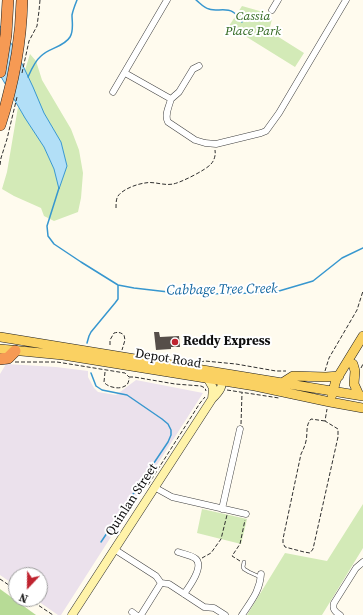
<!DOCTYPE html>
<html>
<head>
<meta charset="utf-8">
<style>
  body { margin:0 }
  #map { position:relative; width:363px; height:615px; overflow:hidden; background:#fffbee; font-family:"Source Serif 4",serif }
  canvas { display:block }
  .north { position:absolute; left:8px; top:567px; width:40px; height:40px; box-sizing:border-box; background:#fff; border:1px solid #9e9e9e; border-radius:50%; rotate:202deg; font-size:11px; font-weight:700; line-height:16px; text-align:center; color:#0d0d0d }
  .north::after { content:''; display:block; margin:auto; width:14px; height:18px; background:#bf232f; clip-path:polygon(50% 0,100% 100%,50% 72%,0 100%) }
</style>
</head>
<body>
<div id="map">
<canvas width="363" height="615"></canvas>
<div class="north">N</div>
</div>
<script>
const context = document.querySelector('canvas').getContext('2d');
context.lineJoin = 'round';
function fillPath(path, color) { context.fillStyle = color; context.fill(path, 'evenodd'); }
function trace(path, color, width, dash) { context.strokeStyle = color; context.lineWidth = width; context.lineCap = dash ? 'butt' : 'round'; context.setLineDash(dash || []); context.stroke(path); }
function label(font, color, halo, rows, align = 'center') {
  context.font = font + ' "Source Serif 4",serif'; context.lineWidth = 4; context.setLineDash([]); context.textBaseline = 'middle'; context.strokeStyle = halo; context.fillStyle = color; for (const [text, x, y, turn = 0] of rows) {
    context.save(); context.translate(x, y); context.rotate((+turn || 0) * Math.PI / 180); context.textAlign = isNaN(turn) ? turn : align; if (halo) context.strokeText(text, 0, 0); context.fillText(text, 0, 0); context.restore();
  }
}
fillPath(new Path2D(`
  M6,364L56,367L88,371V377L94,388L98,392L116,395L136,380L203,393L61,615H58L35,599H40V575H16V586L0,575V374Z`), '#ebe1ec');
fillPath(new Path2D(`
  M242,6L263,12C265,16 267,19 272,19L269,31L304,53L295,67L229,26Z
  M30,54L36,61L42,80L71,129L79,150L83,173L81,198L78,212L54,221L44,216L41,208L14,196L2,189L7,172L18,107L44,147L54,169L59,188L67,166L61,142L44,113L25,70Z
  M363,504V548L322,615H247L285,553L327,561Z
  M202,509L247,519L241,544L197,533Z`), '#d3eab7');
fillPath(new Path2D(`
  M0,589L36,615H0Z`), '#b7db96');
const water = new Path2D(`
  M0,26L16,51L33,87L44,113L61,142L67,166L59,189L54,169L44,147L25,118L0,75Z`);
fillPath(water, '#b2dff7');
trace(water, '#3797cf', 1);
trace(new Path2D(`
  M196,0C200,3 204,8 209,9C212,10 216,10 219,10C232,9 235,12 242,22
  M28,77C31,70 35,61 41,56C49,48 64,47 70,37C74,31 72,22 72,15C73,10 75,5 77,0
  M59,188L47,226L48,236L54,244L81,262L118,285L134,288L177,293L233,294L279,291L313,281L342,258L363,248
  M87,343L89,336L91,332L115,303L118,299V285
  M91,373L96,386L102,390L127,395L162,419L168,424L171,430V435L168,442L101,542`), '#3797cf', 1.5);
fillPath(new Path2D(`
  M154,332H159L160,337L179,336L180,347H171V349L156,350Z`), '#564e49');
const lane = new Path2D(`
  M244,562L243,567L244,569L249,572L260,577`);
const street = new Path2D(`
  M272,10L278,0
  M125,73L171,99C169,107 164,115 168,122L195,140L205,143L216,144L261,133L266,131L279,113L346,0
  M113,92L167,0
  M171,99L179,92L193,69L199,66
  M154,487L172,497L246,514
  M222,509L240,429
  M114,549L156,576L161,583L169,584L204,607L214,608L225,615
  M178,552C183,554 192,555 196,559C204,567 189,587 184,594
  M132,612L136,615
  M141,615L161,583
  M242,615C251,601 260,591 261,574
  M340,615C335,612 332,609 334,603L356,568L363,562`);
const secondary = new Path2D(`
  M208,379L213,388L212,399
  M72,615L212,399C218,393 227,384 218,376`);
const primary = new Path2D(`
  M0,337L363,396
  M0,349L63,355L255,386L330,402L363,408
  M353,364L355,371L354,384L359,395
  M282,383L293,376L326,377L339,376
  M332,395L336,380L363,336`);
const highway = new Path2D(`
  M0,72L6,35L8,0
  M0,125C13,85 21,43 22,0
  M0,359L8,358L15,351`);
trace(lane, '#404040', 4);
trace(street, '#404040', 7);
trace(secondary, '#2f2f2f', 9);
trace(primary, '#1e1e1e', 10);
trace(highway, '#1e1e1e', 12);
trace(new Path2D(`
  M22,73L29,41L37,26L39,11L40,0
  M0,165L1,158L7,139L17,97
  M116,208C116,204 116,199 118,196C123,189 137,184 145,183C154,181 164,186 173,184C180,183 206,170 211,164C214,161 216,155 215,150
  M110,345V340L114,333C118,332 120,332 124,335L125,340L122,350
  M15,362H57L125,373L129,377
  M200,362L205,361L236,364L276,371H286
  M361,368L363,364
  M325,371L329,358L357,310L363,291
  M105,372L104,382C107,387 119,390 125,386C128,385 129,381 129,378
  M129,377H134L175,384L201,386L205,388L206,391
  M227,390L279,398
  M325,421L311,419C305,426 308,433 306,441C305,446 303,450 301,454L283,539V543L285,547L304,552L310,553L313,549L338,437V429L325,421L327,409
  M241,424L242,393
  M148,485L200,403L205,397
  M202,558L211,553L221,539L227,515
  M240,561L232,556L240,544L245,520
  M0,579L16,590
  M29,599L53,615`), '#2f2f2f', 1, [4, 2]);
trace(lane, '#fff', 3);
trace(street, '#fff', 6);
trace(secondary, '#fff3a9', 8);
trace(primary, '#fad162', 9);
trace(highway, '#f69a54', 11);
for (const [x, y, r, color] of [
  [175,342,4,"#bf232f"]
]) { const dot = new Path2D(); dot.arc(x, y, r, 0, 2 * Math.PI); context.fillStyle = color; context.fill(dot); trace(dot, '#fff', 1.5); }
label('italic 13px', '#2e661d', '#fff', [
  ["Cassia",253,17],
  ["Place Park",253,32]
]);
label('bold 13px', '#0d0d0d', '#fff', [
  ["Reddy Express",183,342]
], 'left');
label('13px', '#0d0d0d', '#fff', [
  ["Depot Road",168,359,9],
  ["Quinlan Street",132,500,-57]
]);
label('italic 14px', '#1568a1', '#fff', [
  ["Cabbage Tree Creek",222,290,-1]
]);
</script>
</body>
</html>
